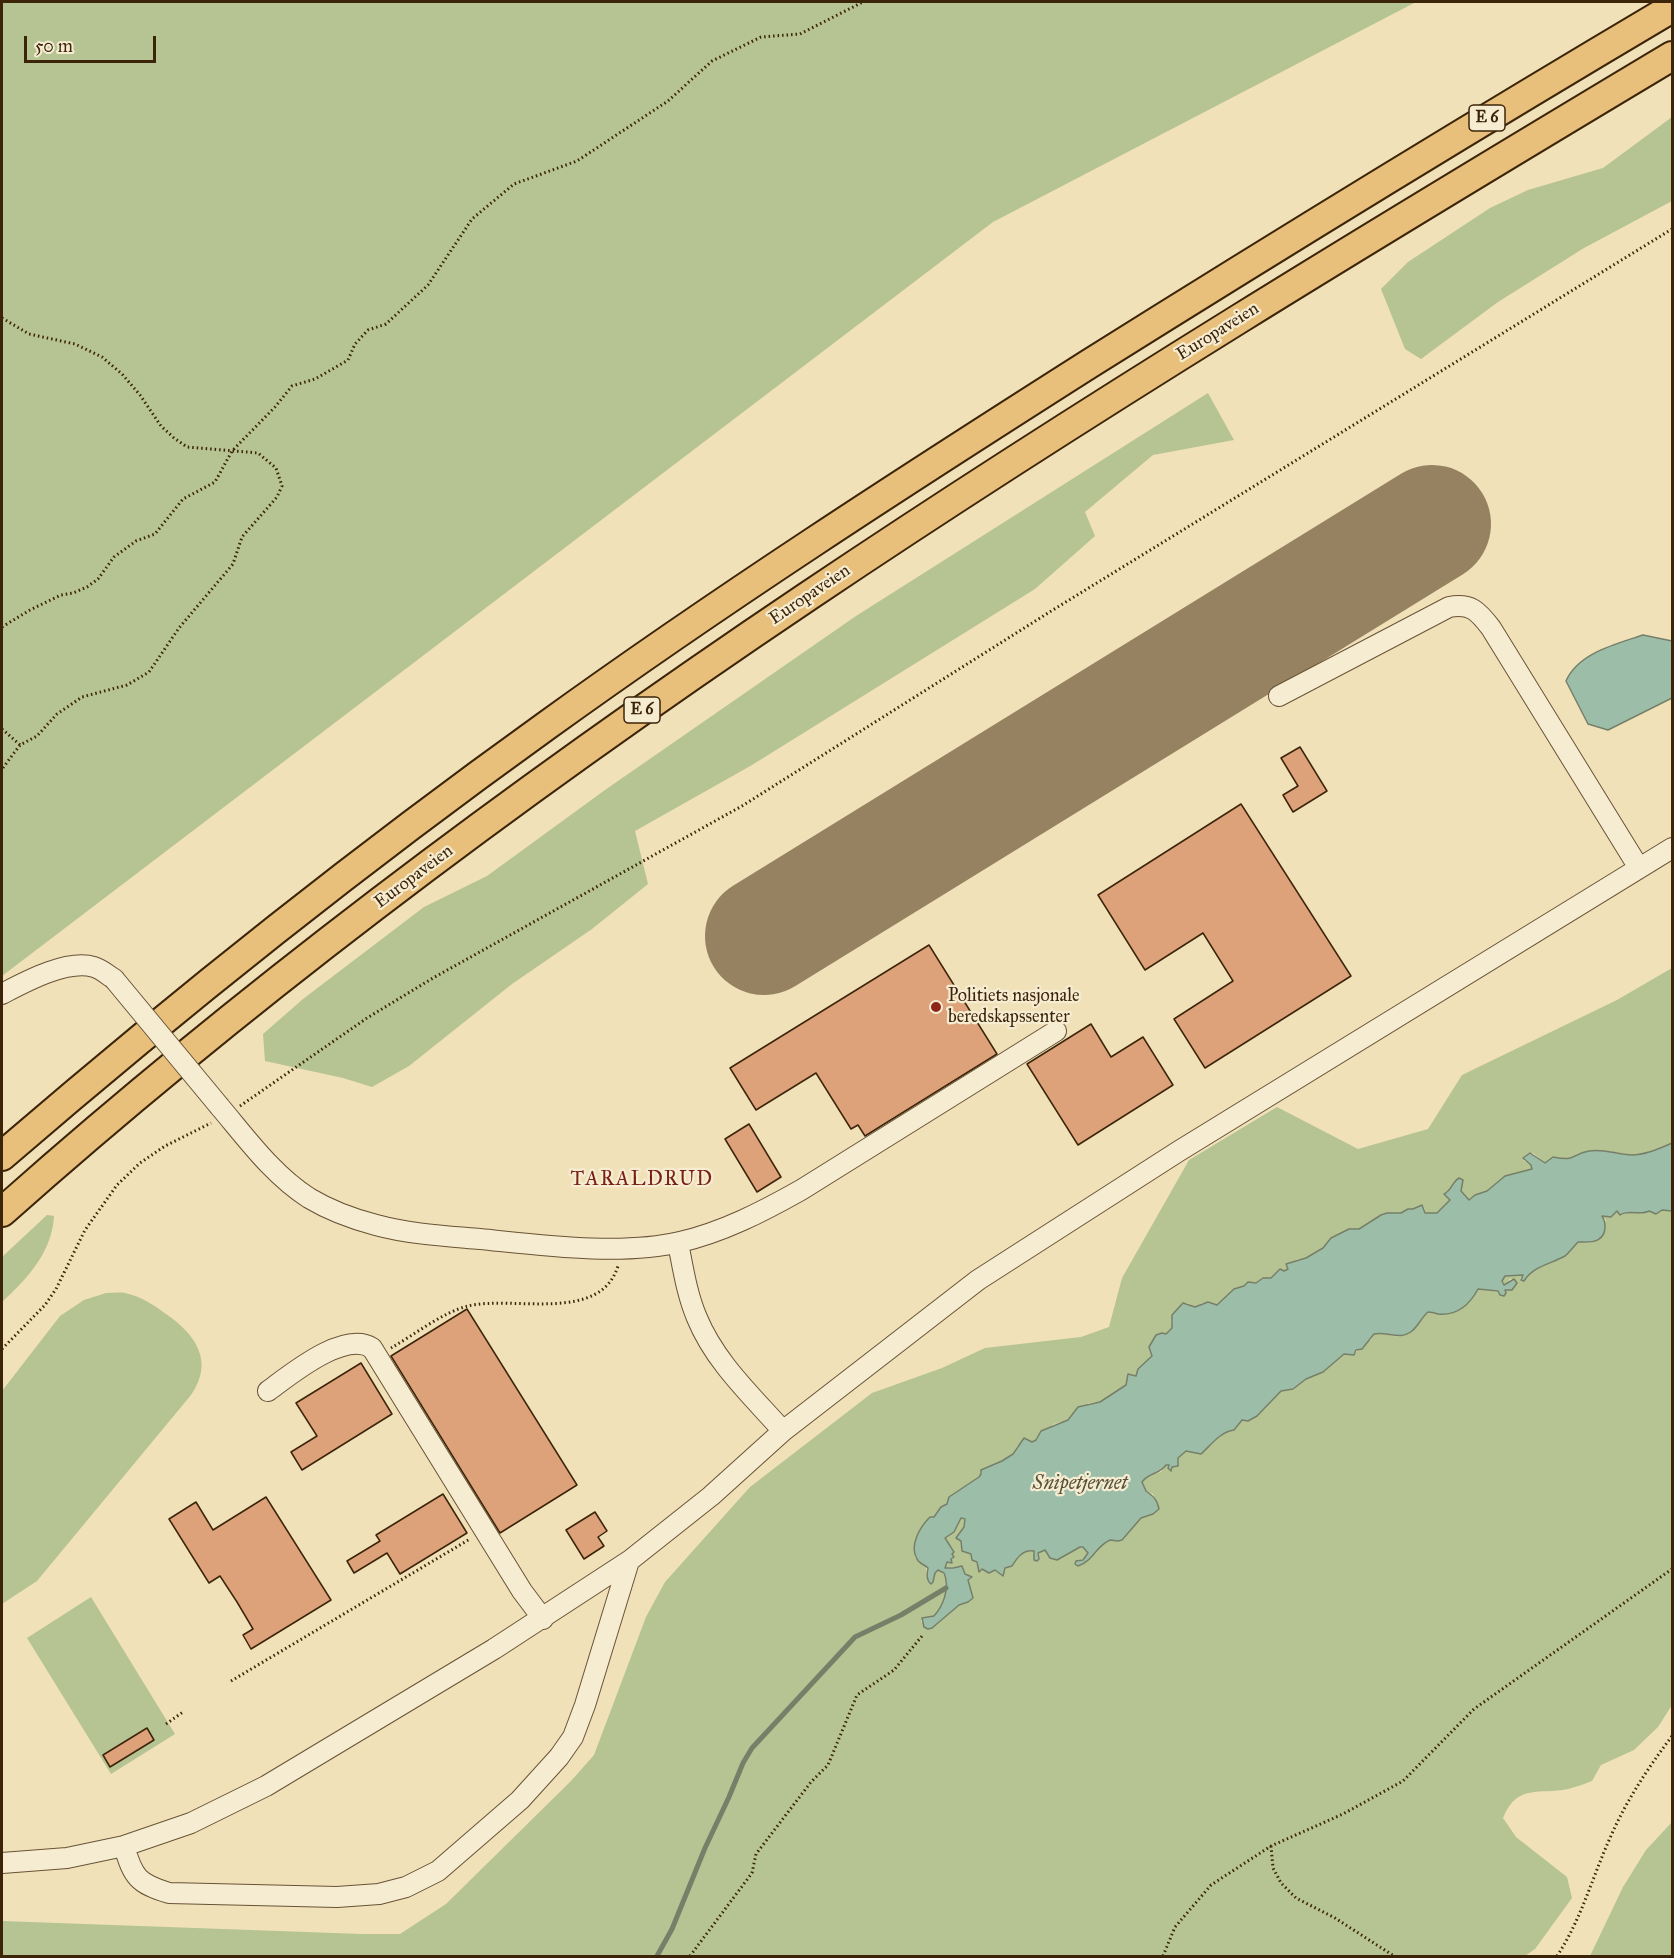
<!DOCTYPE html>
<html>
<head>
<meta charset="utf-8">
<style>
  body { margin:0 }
  #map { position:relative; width:1674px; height:1958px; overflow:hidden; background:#f0e1b9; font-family:"IM FELL Great Primer",serif }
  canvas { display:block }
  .frame { position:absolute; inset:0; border:3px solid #3c2409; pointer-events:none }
  .scale { position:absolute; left:24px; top:36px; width:132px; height:27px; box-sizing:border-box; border:3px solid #3c2409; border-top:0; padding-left:8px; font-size:18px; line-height:21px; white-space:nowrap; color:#3c2409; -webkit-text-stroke:4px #f5ecd2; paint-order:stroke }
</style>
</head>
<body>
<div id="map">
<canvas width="1674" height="1958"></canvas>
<div class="frame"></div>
<div class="scale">50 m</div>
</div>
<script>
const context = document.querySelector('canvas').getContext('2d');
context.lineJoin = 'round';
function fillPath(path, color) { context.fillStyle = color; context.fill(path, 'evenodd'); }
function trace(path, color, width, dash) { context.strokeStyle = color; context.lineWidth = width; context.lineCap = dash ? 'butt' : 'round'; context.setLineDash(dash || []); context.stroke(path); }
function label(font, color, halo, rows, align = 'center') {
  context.font = font + ' "IM FELL Great Primer",serif'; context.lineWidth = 4.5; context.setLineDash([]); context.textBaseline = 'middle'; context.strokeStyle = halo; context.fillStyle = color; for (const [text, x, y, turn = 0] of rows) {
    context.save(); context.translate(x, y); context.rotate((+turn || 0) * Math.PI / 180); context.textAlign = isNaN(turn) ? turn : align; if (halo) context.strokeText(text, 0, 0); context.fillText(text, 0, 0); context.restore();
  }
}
fillPath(new Path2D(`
  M2,2H1416L993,222L2,976Z
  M1672,117V201L1584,248L1498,302L1421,359L1405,349L1381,289L1408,262L1490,208L1528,190L1603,168Z
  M1208,393L1234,440L1153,455L1085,512L1095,536L1035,589L752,765L635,831L648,884L592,929L512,984L409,1066L372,1087L343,1078L265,1061L263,1034L303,999L424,907L487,876L605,790L856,616Z
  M1672,968V1143L1642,1154L1632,1155L1606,1151H1588L1574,1159H1551L1545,1163L1533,1153L1523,1160L1531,1165L1532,1169L1505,1176L1487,1191L1475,1195L1469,1200L1461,1191L1462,1184L1453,1187L1445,1195L1450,1198C1447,1208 1438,1214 1428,1214L1425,1212L1424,1207L1401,1213H1387L1370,1221L1359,1229H1349L1331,1238L1323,1248L1306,1258L1296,1260L1288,1269L1277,1272L1271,1278L1261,1279L1259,1282H1248L1244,1286L1234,1289L1217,1306L1215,1304L1201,1303V1306L1195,1307L1187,1303L1171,1320L1172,1328L1165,1334H1160L1154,1339L1149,1347L1152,1356L1136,1376L1131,1374L1126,1385L1111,1396L1100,1402L1089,1403L1071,1415L1068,1420L1054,1424L1036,1440L1017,1446C1011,1460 994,1464 981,1470V1474L979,1477L949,1497L946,1505L941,1507L934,1517L918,1533L915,1557L920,1563L926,1565L927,1577L938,1570C953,1576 946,1606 935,1615C932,1618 925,1618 921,1620L922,1623L935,1625L959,1605L968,1602L973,1598L968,1580L972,1578L962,1571V1566L945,1568L947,1562L951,1563V1559L954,1557L952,1554L954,1550L945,1538L954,1532L961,1518L966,1521L963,1528L960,1532L962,1551L971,1554L981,1571L982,1569L989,1573L995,1570L1003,1576L1006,1567L1012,1566C1017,1558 1023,1550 1034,1551L1036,1554L1034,1558L1039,1557V1552L1045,1550L1050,1558L1061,1559L1072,1549L1083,1547L1088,1553L1086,1558L1075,1562L1076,1565L1096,1553L1098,1547L1105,1542L1126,1534L1141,1518L1153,1514L1159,1509L1153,1494L1146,1491L1142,1482L1149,1475L1161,1472L1166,1465L1173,1467L1178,1461V1458L1186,1451H1203C1211,1442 1221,1432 1234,1430L1242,1420L1257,1416L1281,1391L1293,1389L1308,1378L1323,1372L1344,1354L1354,1355C1358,1348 1365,1348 1368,1341L1371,1340L1374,1334C1385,1331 1393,1338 1401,1336C1412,1333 1416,1324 1422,1317C1429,1309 1436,1316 1443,1313C1455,1309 1472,1300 1478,1289L1506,1293L1505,1290L1514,1279H1510L1505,1285L1502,1281L1505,1276L1523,1275L1520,1279L1524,1281C1536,1263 1563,1259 1578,1241H1597L1606,1220L1602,1216L1609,1217L1617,1211L1622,1215C1627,1211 1664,1210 1672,1211V1705L1658,1727L1634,1750L1601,1765L1592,1781C1584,1784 1576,1787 1568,1789C1540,1795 1517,1783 1503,1818L1516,1837L1567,1877L1572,1898L1535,1949L1525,1956H2V1921L361,1934H400L446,1904L571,1781L594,1755L646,1617L665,1582L750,1487L872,1393L942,1368L985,1348L1081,1337L1109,1327L1122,1278L1189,1160L1277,1107L1358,1149L1428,1129L1462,1075L1617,1000Z
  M47,1215L54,1216C52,1252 28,1278 2,1302V1257Z
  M106,1293C112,1293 119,1292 125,1293C140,1296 154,1305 166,1314C195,1334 215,1361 191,1395L37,1581L2,1604V1391L60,1316L84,1300Z
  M91,1597L175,1734L111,1774L27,1638Z
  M1672,1822V1956H1590L1623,1887L1646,1850Z`), '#b6c392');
const water = new Path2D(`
  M1643,635L1672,641V698L1608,730L1588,724L1566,681C1578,653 1616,644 1643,635Z
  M1672,1143V1211L1662,1210L1656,1214L1649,1211C1640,1216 1629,1209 1620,1215L1617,1211L1611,1217L1602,1216C1606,1222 1607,1234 1599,1239C1595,1243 1583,1242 1578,1242C1576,1244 1568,1254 1565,1256C1551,1264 1533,1266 1524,1281L1521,1280L1523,1275L1505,1276L1502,1281L1504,1285L1514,1279L1517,1283L1512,1290H1505L1506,1293L1504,1296L1500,1295L1498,1291L1478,1289C1470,1304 1457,1316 1438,1314C1435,1313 1432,1312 1428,1312C1421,1318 1419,1325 1412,1331C1399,1341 1388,1331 1374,1334L1362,1349L1356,1350L1354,1355L1344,1354L1323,1372L1306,1379L1293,1389L1281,1391L1257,1416L1248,1421L1242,1420L1234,1430C1220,1432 1211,1445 1201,1454L1186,1451L1178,1458V1466L1172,1467L1171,1471L1168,1468L1169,1465H1166C1159,1475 1149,1472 1142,1482L1146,1491C1153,1496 1157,1499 1159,1509L1153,1514L1141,1518L1122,1540L1118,1541L1110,1540C1096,1546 1093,1561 1078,1566L1075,1564L1076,1561L1083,1560L1088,1553L1083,1547H1080L1057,1560L1050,1558L1045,1550L1038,1553L1039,1559L1037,1561L1034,1560V1551C1023,1549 1017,1558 1012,1566L1005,1568L1003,1576L995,1570L989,1573L982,1569L979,1572L977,1562L972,1560L971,1554L962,1551L961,1541L956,1538L964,1527L965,1519L961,1518L954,1532L945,1538L954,1552L952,1554L954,1557L951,1559L952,1563L947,1562L945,1568H953L962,1566L965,1574L972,1577L968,1580L973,1598L968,1602L959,1605L932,1628L928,1629L924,1627L922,1618L934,1616C944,1605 950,1587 944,1573L938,1570L935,1573L933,1582L931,1584C926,1580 927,1574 928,1568C924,1564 919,1564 917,1559C909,1545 920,1527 930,1517H934L941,1507L947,1504L949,1497L979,1477L981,1474V1470L1002,1461L1013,1454L1024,1438L1032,1442L1036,1440L1041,1431L1068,1420L1078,1407L1100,1402L1126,1385L1128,1374L1136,1376L1138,1369L1152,1356L1149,1347L1156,1335L1162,1333L1166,1334L1172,1328V1315L1183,1303L1195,1307L1208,1302L1217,1305L1234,1289L1244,1286L1248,1282L1256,1283L1263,1278H1271L1280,1269L1284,1271L1288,1269L1286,1264L1306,1258L1323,1248L1331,1238L1349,1229H1359L1381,1215L1387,1213H1401L1408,1209H1413L1422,1205L1425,1213H1437L1450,1200L1444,1194C1452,1190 1452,1182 1459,1178L1463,1180L1461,1191L1469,1200L1475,1195L1487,1191L1505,1176L1532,1169L1531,1165L1523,1158L1530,1153L1545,1163L1553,1157C1577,1162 1571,1154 1589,1151C1604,1148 1617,1155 1632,1155C1646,1155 1660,1148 1672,1143Z`);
fillPath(water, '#9cbea9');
trace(water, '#768069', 1.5);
trace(new Path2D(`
  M657,1956L672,1929L705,1848L729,1797L743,1763L752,1748L855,1637L901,1615L946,1588`), '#768069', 5);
trace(new Path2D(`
  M764,936L1432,524`), '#968261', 118);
const building = new Path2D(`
  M1300,747L1327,791L1293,812L1283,795L1298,786L1281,758Z
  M1241,804L1351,976L1205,1068L1174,1019L1233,981L1203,933L1145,970L1098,895Z
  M929,945L997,1054L865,1136L858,1125L851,1129L816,1073L756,1110L730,1068Z
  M1091,1024L1111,1057L1143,1037L1173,1085L1078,1145L1027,1064Z
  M749,1124L781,1177L757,1192L725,1139Z
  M467,1309L577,1485L500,1533L391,1356Z
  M361,1363L392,1414L302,1470L291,1452L317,1436L296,1403Z
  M443,1494L467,1533L400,1574L387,1553L354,1573L347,1561L380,1541L376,1535Z
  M266,1497L331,1600L251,1649L243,1635L253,1629L237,1602L220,1576L209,1583L169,1519L196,1502L213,1530Z
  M595,1512L607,1531L598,1537L604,1546L584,1559L566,1530Z
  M147,1728L154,1740L110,1767L103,1755Z`);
fillPath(building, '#dda27a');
trace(building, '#3c2409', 1.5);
const minor = new Path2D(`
  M1279,696L1449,607C1471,603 1478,611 1491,628L1639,868
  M2,994C25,982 67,959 94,967C101,969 108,975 114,979
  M220,1107C247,1139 273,1175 309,1198C329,1210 353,1219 376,1225C409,1234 446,1236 480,1239C540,1245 621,1256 680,1242C723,1232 762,1212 801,1190L1056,1031
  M678,1243C683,1268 687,1295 697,1318C715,1362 752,1396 783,1431
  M268,1391C290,1375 344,1330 372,1348L522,1591L543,1619
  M124,1846C133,1877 138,1884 169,1893L337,1897L379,1894L406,1887L438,1871L520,1800L559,1757L573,1737L585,1705L629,1561
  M2,1863L67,1858L124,1846L191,1823L266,1786L494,1649L629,1561L711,1496L783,1431L978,1280L1179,1151L1672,848`);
const highway = new Path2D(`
  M2,1156C177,1005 358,861 546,726C722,599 905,481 1089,364C1282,243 1476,124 1672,8
  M2,1212C509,761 1091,404 1672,56`);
trace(minor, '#695335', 22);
trace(highway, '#3c2409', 32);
trace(new Path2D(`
  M2,318L29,334L75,344L102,357L122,374L140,395L161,426L174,438L187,447L258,453L276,468L282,486L277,497L242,537L233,564L179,628L149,672L127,685L82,697L57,714L37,736L20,745L2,769
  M2,627L30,610L61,595L73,593L87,587L98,579L114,557L136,541L155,534L183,499L215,482L232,451L275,407L292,386L315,379L348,360L355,344L368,330L386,324L428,285L472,219L514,184L577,161L668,101L712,61L761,37L800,34L863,2
  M2,729L20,745
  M240,1106L367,1018L433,978L742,806L1048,613L1672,229
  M391,1348C414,1335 443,1312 468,1306C513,1295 600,1324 618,1266
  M2,1349L45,1305L56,1289L85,1230L117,1185L140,1163L165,1146L211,1123
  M231,1681L470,1539
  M166,1724L183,1712
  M1271,1846L1273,1868L1281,1883L1296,1898L1335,1918L1394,1956
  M690,1956L752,1873L756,1854L811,1782L828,1765L857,1695L894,1670L922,1636
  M1163,1956L1175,1927L1211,1885L1271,1846L1343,1814L1403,1781L1474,1709L1672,1569
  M1557,1956C1581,1920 1592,1878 1610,1838C1626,1801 1648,1768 1672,1736`), '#3c2409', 3, [1.5, 3]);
trace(minor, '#f5ecd2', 20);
trace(highway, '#e8c07c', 28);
const minorBridge = new Path2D(`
  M114,979L220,1107`);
trace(minorBridge, '#695335', 22, []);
trace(minorBridge, '#f5ecd2', 20);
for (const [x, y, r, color] of [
  [936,1007,6,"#8f2418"]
]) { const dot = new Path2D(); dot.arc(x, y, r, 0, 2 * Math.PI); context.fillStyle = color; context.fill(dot); trace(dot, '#f5ecd2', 2); }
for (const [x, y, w] of [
  [1487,118,36],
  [642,710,36]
]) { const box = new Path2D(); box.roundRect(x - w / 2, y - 13, w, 26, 4.5); context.fillStyle = '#f5ecd2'; context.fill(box); trace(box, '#3c2409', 1.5); }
label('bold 16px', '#3c2409', null, [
  ["E 6",1487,118],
  ["E 6",642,710]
]);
label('18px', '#3c2409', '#f5ecd2', [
  ["Europaveien",1218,332,-32],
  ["Europaveien",810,595,-34],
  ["Europaveien",414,877,-37]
]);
label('18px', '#3c2409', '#f5ecd2', [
  ["Politiets nasjonale",948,997],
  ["beredskapssenter",948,1018]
], 'left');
context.letterSpacing = '1.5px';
label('20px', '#7a1f14', '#f5ecd2', [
  ["TARALDRUD",642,1180]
]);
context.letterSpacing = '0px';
label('italic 20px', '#595239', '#f5ecd2', [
  ["Snipetjernet",1080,1484]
]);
</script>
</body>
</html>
